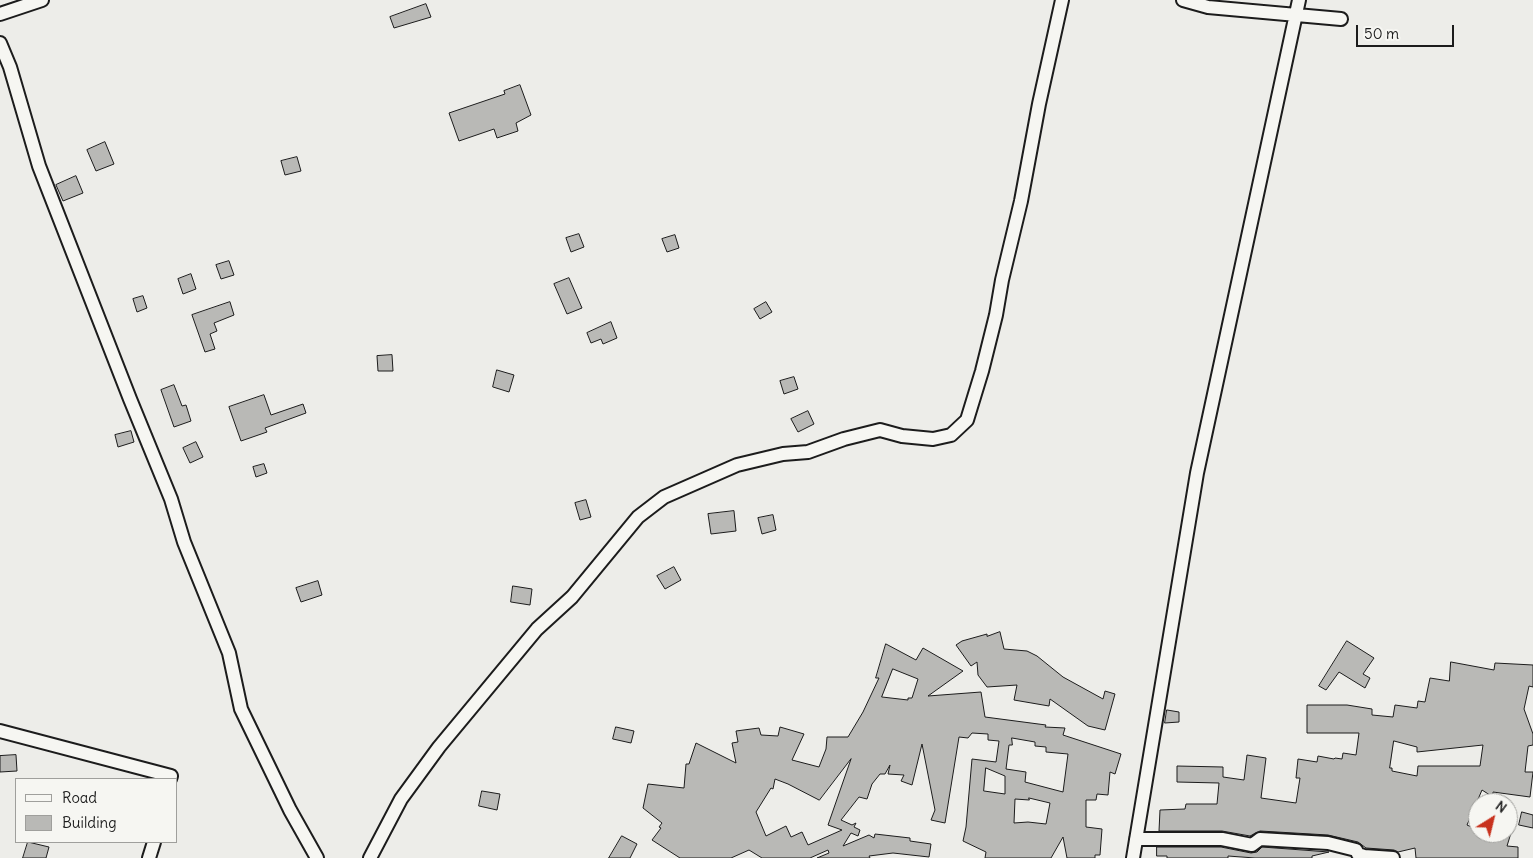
<!DOCTYPE html>
<html>
<head>
<meta charset="utf-8">
<style>
  body { margin:0 }
  #map { position:relative; width:1533px; height:858px; overflow:hidden; background:#edede9; font-family:Delius,sans-serif }
  canvas { display:block }
  .legend { position:absolute; left:15px; top:778px; width:162px; height:65px; box-sizing:border-box; background:#f6f6f2; border:1px solid #9f9f9c; margin:0; padding:6px 9px; list-style:none; font-size:15px; color:#1c1c1c }
  .legend li { display:flex; align-items:center; gap:10px; height:25px }
  .legend b { width:25px; border:1px solid #9f9f9c }
  .north { position:absolute; left:1468px; top:793px; width:50px; height:50px; box-sizing:border-box; background:#f6f6f2; border:1px solid #9f9f9c; border-radius:50%; rotate:36deg; font-size:14px; font-weight:700; line-height:20px; text-align:center; color:#1c1c1c }
  .north::after { content:''; display:block; margin:auto; width:18px; height:22px; background:#c8321e; clip-path:polygon(50% 0,100% 100%,50% 72%,0 100%) }
  .scale { position:absolute; left:1356px; top:25px; width:98px; height:22px; box-sizing:border-box; border:2px solid #1c1c1c; border-top:0; padding-left:6px; font-size:15px; line-height:18px; white-space:nowrap; color:#1c1c1c; -webkit-text-stroke:4px #f6f6f2; paint-order:stroke }
</style>
</head>
<body>
<div id="map">
<canvas width="1533" height="858"></canvas>
<ul class="legend">
<li><b style="height:6px;background:#f6f6f2"></b>Road</li>
<li><b style="height:14px;background:#b9b9b6"></b>Building</li>
</ul>
<div class="north">N</div>
<div class="scale">50 m</div>
</div>
<script>
const context = document.querySelector('canvas').getContext('2d');
context.lineJoin = 'round';
function fillPath(path, color) { context.fillStyle = color; context.fill(path, 'evenodd'); }
function trace(path, color, width, dash) { context.strokeStyle = color; context.lineWidth = width; context.lineCap = dash ? 'butt' : 'round'; context.setLineDash(dash || []); context.stroke(path); }
const building = new Path2D(`
  M426,4L431,17L394,28L390,17Z
  M520,85L531,115L516,123L518,131L497,138L494,129L459,141L449,113L505,94L504,91Z
  M105,142L114,164L96,171L87,150Z
  M297,157L301,171L285,175L281,161Z
  M76,176L83,193L63,201L56,185Z
  M579,234L584,247L571,252L566,238Z
  M675,235L679,248L667,252L662,239Z
  M229,261L234,275L221,279L216,265Z
  M191,274L196,289L183,294L178,279Z
  M569,278L582,308L567,314L554,284Z
  M143,296L147,308L137,312L133,299Z
  M230,302L234,315L214,323L217,331L210,334L215,349L205,352L192,315Z
  M766,302L772,312L760,319L754,309Z
  M611,322L617,338L603,344L601,339L591,343L587,333Z
  M392,355L393,371H378L377,356Z
  M497,370L514,375L509,392L493,387Z
  M794,377L798,389L784,394L780,381Z
  M174,385L182,406L186,405L191,421L174,427L161,390Z
  M264,395L271,415L303,404L306,413L265,428L267,432L241,441L229,407Z
  M808,411L814,424L798,432L791,419Z
  M131,431L134,442L118,447L115,435Z
  M196,442L203,457L190,463L183,448Z
  M264,464L267,473L256,477L253,467Z
  M586,500L591,517L580,520L575,503Z
  M734,511L736,531L711,534L708,514Z
  M773,515L776,530L762,534L758,518Z
  M674,567L681,580L665,589L657,576Z
  M318,581L322,595L301,602L296,588Z
  M513,586L532,589L530,605L511,602Z
  M1000,632L1004,649L1027,651L1037,656L1063,677L1103,699L1105,691L1115,694L1105,730L1088,726L1050,699L1049,706L1014,700L1017,685L987,687L978,675L977,662L971,666L956,645L962,641L987,634V636Z
  M1347,641L1374,658L1363,674L1370,678L1365,688L1339,672L1326,690L1319,686Z
  M886,644L916,660L923,648L963,671L928,696L981,692L985,717L1046,725L1045,727L1065,728L1063,735L1121,754L1115,774L1110,772L1108,795L1097,794L1096,800H1086V827L1102,829L1100,855H1095V858H1067L1063,837L1051,858H985L986,852L963,841L966,827L972,759L996,762L999,741L988,740V734L972,733L968,738L959,737L945,823L931,820L935,810L922,744L912,785L901,781L904,775L888,774L890,765L885,774H880L872,784L867,799L859,797L841,820L852,825L856,823L854,827L860,830L858,836L851,833L843,846L869,835L874,838L875,834L910,838V841L931,844L929,857L893,853L869,856L870,858H817L829,853L828,850L810,858H762L749,850L731,858H680L652,840L661,828L659,827L662,823L643,808L648,784L684,788L686,764H689L696,743L736,763L732,743L738,742L736,731L759,728L761,735L778,736L780,727L804,734L792,760L819,767L826,749L827,737H848L863,712L879,678H876ZM893,669L918,679L912,698H908V700L882,697ZM1012,738L1035,742V746L1046,747V752L1068,754L1063,792L1025,782L1026,772L1006,769L1009,745H1012ZM851,759L828,825L842,830L808,845L802,832L791,837L786,826L766,836L756,812L771,788L773,789L775,779L788,784L819,800ZM986,768L1005,776V794L984,791ZM1029,798L1050,803L1046,824L1028,822L1014,823L1015,799L1029,800Z
  M1451,662L1494,670L1495,663L1533,665V687L1529,686L1524,709L1533,734V745L1528,746L1525,772H1533L1530,797L1493,792V797L1482,790L1467,825L1478,830V833H1511L1507,846L1518,847V858H1416L1415,848L1398,852L1394,850L1366,848L1358,842L1328,835L1260,831L1250,836L1222,831H1159L1160,810L1185,809L1186,804H1217L1219,783L1177,782V766L1223,767V777L1244,780L1247,755L1266,758L1261,798L1296,803L1300,778H1296L1298,759L1317,762L1318,756L1334,759L1335,758L1342,759L1343,753L1356,755L1359,733H1307V705H1347L1372,709V715L1393,717L1395,705L1417,708L1418,701L1425,702L1430,678L1449,681ZM1394,741L1417,747V752L1483,745L1480,766H1418L1417,776L1392,771V768H1390Z
  M1167,710L1179,712V722L1165,723Z
  M616,727L634,731L631,743L613,739Z
  M16,755L17,771L0,772V756Z
  M482,791L500,794L497,810L479,806Z
  M1522,812L1533,815V828L1519,825Z
  M622,836L637,844L630,858H609Z
  M28,842L49,847L46,858H23Z
  M1157,847H1221L1251,853L1257,852L1262,847L1329,852L1312,856V858H1255L1228,856V858H1167V856H1157Z`);
fillPath(building, '#b9b9b6');
trace(building, '#1c1c1c', 1);
const street = new Path2D(`
  M1183,0L1208,7L1341,19
  M0,14L42,0
  M0,43L10,67L39,166L130,399L171,499L184,542L229,653L241,709L290,810L317,858
  M0,731L171,776L170,779
  M1136,839H1222L1252,845L1260,839L1328,843L1356,850L1358,854L1364,856L1393,858
  M149,858L154,842
  M370,858L401,799L439,747L537,629L572,597L638,517L664,497L737,465L783,454L808,452L844,439L880,430L902,436L933,439L951,435L967,420L982,371L996,315L1002,280L1021,201L1039,104L1062,0
  M1133,858L1197,473L1299,0`);
trace(street, '#1c1c1c', 16);
trace(street, '#f6f6f2', 12);
</script>
</body>
</html>
